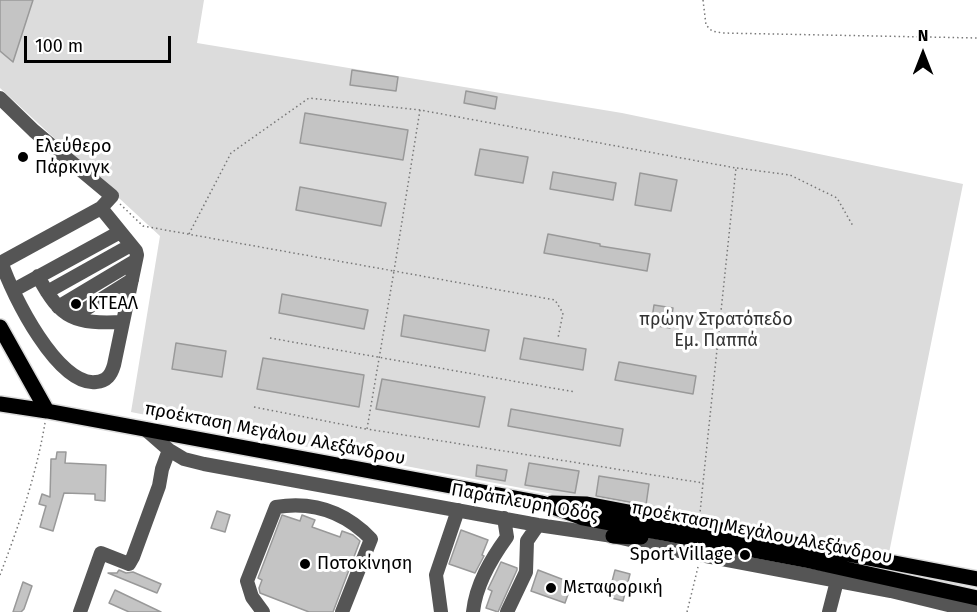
<!DOCTYPE html>
<html>
<head>
<meta charset="utf-8">
<style>
  body { margin:0 }
  #map { position:relative; width:977px; height:612px; overflow:hidden; background:#fff; font-family:"Fira Sans",sans-serif }
  canvas { display:block }
  .north { position:absolute; left:893px; top:24px; width:60px; height:60px; -webkit-text-stroke:4px #fff; paint-order:stroke; rotate:0deg; font-size:16px; font-weight:700; line-height:24px; text-align:center; color:#000 }
  .north::after { content:''; display:block; margin:auto; width:21px; height:27px; background:#000; clip-path:polygon(50% 0,100% 100%,50% 72%,0 100%) }
  .scale { position:absolute; left:24px; top:36px; width:147px; height:27px; box-sizing:border-box; border:3px solid #000; border-top:0; padding-left:8px; font-size:18px; line-height:21px; white-space:nowrap; color:#000; -webkit-text-stroke:4px #fff; paint-order:stroke }
</style>
</head>
<body>
<div id="map">
<canvas width="977" height="612"></canvas>
<div class="north">N</div>
<div class="scale">100 m</div>
</div>
<script>
const context = document.querySelector('canvas').getContext('2d');
context.lineJoin = 'round';
function fillPath(path, color) { context.fillStyle = color; context.fill(path, 'evenodd'); }
function trace(path, color, width, dash) { context.strokeStyle = color; context.lineWidth = width; context.lineCap = dash ? 'butt' : 'round'; context.setLineDash(dash || []); context.stroke(path); }
function label(font, color, halo, rows, align = 'center') {
  context.font = font + ' "Fira Sans",sans-serif'; context.lineWidth = 6; context.setLineDash([]); context.textBaseline = 'middle'; context.strokeStyle = halo; context.fillStyle = color; for (const [text, x, y, turn = 0] of rows) {
    context.save(); context.translate(x, y); context.rotate((+turn || 0) * Math.PI / 180); context.textAlign = isNaN(turn) ? turn : align; if (halo) context.strokeText(text, 0, 0); context.fillText(text, 0, 0); context.restore();
  }
}
fillPath(new Path2D(`
  M0,0H204L197,43L622,113L963,184L888,558C636,509 383,463 131,412L160,236L0,88Z`), '#dcdcdc');
const building = new Path2D(`
  M0,0H33L13,62L0,51Z
  M352,70L398,77L396,91L350,85Z
  M466,91L497,97L495,109L464,103Z
  M305,113L408,130L403,160L300,143Z
  M480,149L528,157L523,183L475,175Z
  M553,172L616,183L613,200L550,189Z
  M640,173L677,180L671,211L635,205Z
  M300,187L386,203L381,226L296,210Z
  M548,234L600,244V246L650,254L647,271L544,253Z
  M282,294L368,310L364,329L279,313Z
  M654,305L673,308L670,328L651,325Z
  M404,315L489,330L485,351L401,336Z
  M524,338L586,349L583,370L520,359Z
  M176,343L226,351L222,377L172,369Z
  M263,358L364,375L359,407L257,389Z
  M619,362L696,376L693,394L615,380Z
  M382,379L485,397L479,427L376,409Z
  M511,409L623,429L620,446L508,426Z
  M57,452H66L65,463L106,465L105,501L95,500V494L64,493L53,531L40,527L46,506L39,504L42,494L50,497L51,459H56Z
  M529,463L579,471L575,493L525,485Z
  M477,465L507,470L505,481L476,476Z
  M599,476L649,484L646,505L596,496Z
  M217,511L230,515L225,532L211,528Z
  M282,515L300,521L302,515L315,520L312,527L340,537L342,531L353,535L360,541L333,612H309L260,593L259,588L262,580L258,578Z
  M461,530L488,540L482,555L484,556L475,573L449,564Z
  M501,562L517,568V570L498,612L486,608L492,591L488,589Z
  M119,570L126,573L133,572L161,584L157,593L108,573H117Z
  M538,570L572,583L565,603L531,591Z
  M615,570L630,574L623,601L608,597Z
  M23,582L32,586L24,609L21,612H13Z
  M115,590L161,612H129L109,603Z`);
fillPath(building, '#c4c4c4');
trace(building, '#999', 1.5);
const major = new Path2D(`
  M0,327L47,411
  M0,404L47,411L542,503L583,518L810,561L977,598
  M552,503L587,504L977,579
  M613,536L641,537`);
trace(major, '#dbdbdb', 18);
trace(new Path2D(`
  M703,0L706,25L712,31L722,33L977,38
  M420,110L394,271L555,300L563,313L558,338
  M737,168L790,175L837,198L853,226
  M120,204L143,226L394,271L367,429L703,483L700,513
  M189,234L231,153L309,98L420,110L736,168L703,483
  M270,338L575,392
  M254,407L366,429
  M0,575C19,525 36,476 45,423
  M687,612L698,567`), '#777', 1.5, [1.5, 3]);
trace(new Path2D(`
  M0,98L34,131L112,196L101,208L4,261L2,264C12,294 58,387 96,382C107,381 111,375 114,365L137,255L136,251L101,208
  M38,276C61,320 75,324 123,322
  M14,290L120,232
  M47,292L131,245
  M58,307L135,261
  M73,317L132,280
  M145,429L169,450L184,459L204,464L538,525L613,536L664,548L891,591L977,612
  M80,612L101,553L129,564L133,557L159,486L162,469L169,450
  M263,612L252,597L247,581L276,507C313,501 345,512 371,539L342,612
  M441,612L436,575L458,510
  M473,612C476,584 491,559 507,537L504,518
  M507,612L526,572L527,541L538,525
  M829,612L837,581`), '#555', 14);
trace(major, '#000', 15);
for (const [x, y, r, color] of [
  [23,157,6,"#000"],
  [76,304,6,"#000"],
  [745,555,6,"#000"],
  [305,564,6,"#000"],
  [551,588,6,"#000"]
]) { const dot = new Path2D(); dot.arc(x, y, r, 0, 2 * Math.PI); context.fillStyle = color; context.fill(dot); trace(dot, '#fff', 2); }
label('18px', '#000', '#fff', [
  ["Ελεύθερο",35,147],
  ["Πάρκινγκ",35,168],
  ["ΚΤΕΑΛ",88,304],
  ["Sport Village",733,555,"right"],
  ["Ποτοκίνηση",317,564],
  ["Μεταφορική",563,588]
], 'left');
label('18px', '#333', '#fff', [
  ["πρώην Στρατόπεδο",716,320],
  ["Εμ. Παππά",716,341]
]);
label('18px', '#000', '#fff', [
  ["προέκταση Μεγάλου Αλεξάνδρου",275,434,11],
  ["Παράπλευρη Οδός",525,503,10],
  ["προέκταση Μεγάλου Αλεξάνδρου",762,533,11]
]);
</script>
</body>
</html>
